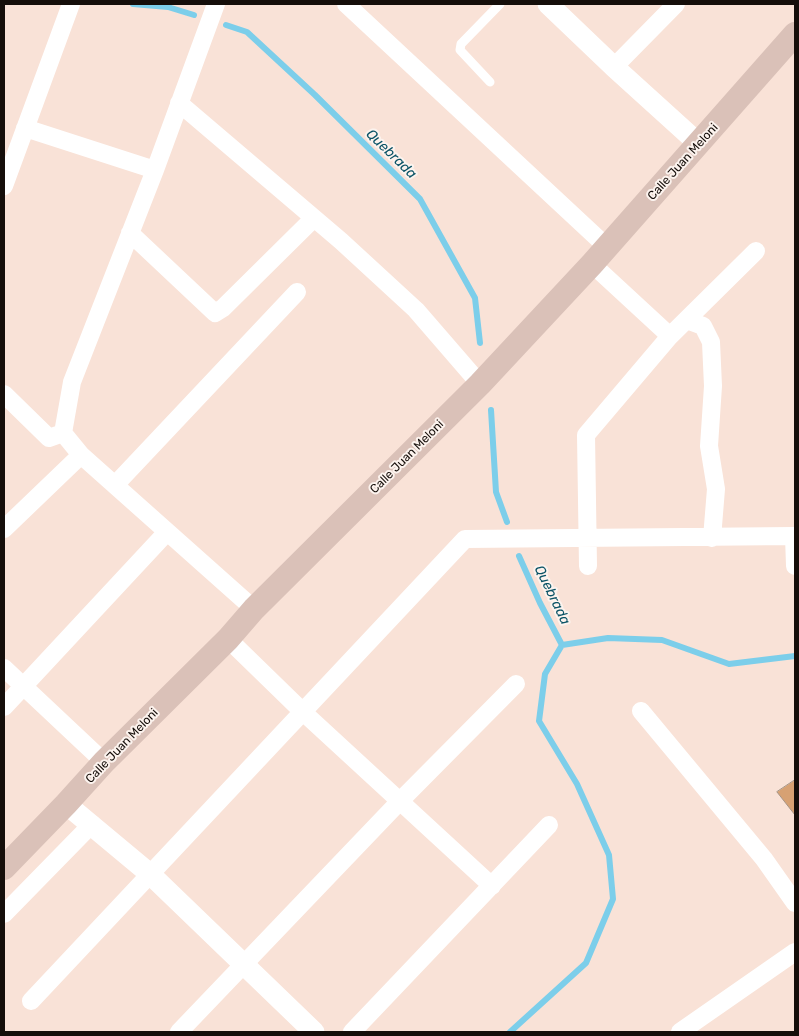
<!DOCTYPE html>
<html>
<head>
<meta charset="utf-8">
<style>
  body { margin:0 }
  #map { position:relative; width:799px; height:1036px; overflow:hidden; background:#f9e2d7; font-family:Rubik,sans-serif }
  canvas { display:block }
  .frame { position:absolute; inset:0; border:5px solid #150e0a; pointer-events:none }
</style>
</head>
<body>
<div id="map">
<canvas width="799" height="1036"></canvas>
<div class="frame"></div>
</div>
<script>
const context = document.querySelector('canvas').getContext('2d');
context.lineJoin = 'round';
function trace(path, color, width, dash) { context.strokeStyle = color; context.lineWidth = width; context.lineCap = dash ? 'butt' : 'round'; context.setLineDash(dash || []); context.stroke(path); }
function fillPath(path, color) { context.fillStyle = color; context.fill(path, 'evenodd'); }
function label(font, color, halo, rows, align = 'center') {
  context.font = font + ' Rubik,sans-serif'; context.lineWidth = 4; context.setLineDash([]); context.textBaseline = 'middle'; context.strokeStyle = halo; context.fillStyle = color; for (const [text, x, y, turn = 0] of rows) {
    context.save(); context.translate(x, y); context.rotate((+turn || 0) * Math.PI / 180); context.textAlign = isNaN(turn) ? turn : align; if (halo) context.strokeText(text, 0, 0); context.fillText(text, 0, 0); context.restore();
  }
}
trace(new Path2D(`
  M133,4L168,7L194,15
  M226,25L247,32L315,95L420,199L475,298L480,343
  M491,410L496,492L507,522
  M519,556L540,603L562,645
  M510,1032L586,963L613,899L609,855L577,784L539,721L545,674L562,645L608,638L662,640L729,664L795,656`), '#7cceea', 6);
const building = new Path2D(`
  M795,780V815L777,792Z`);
fillPath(building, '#d7a173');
trace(building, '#a69586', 1);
trace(new Path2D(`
  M490,82L460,50L461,44L500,4`), '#fff', 9);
trace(new Path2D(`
  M216,4L155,170L72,382L63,433L81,455L254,609
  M346,4L607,247
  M614,67L676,4
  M179,103L341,241L416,310L480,384
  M25,128L155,170
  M4,186L71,4
  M130,233L215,313L223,308L314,218
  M592,264L670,336
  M687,320L703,326L711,342L713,386L709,446L716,489L712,538
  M4,394L49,438L63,433
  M115,485L297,292
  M4,529L81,455
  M588,566L586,435L670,336L756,251
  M228,639L303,712L492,886
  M4,668L104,762
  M4,707L167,532
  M641,711L764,859L795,903
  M4,914L92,824
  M31,1001L465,539L794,536L795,566
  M179,1032L400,801L516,684
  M352,1032L549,825
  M680,1032L795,952`), '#fff', 18);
trace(new Path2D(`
  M548,4L614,67L699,144
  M66,804L150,874L314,1032`), '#fff', 21);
trace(new Path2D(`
  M4,868L66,804L104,762L228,639L254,609L480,384L592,264L795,34`), '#dac1b8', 24);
label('12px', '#150e0a', '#fcf3ee', [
  ["Calle Juan Meloni",683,162,-48],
  ["Calle Juan Meloni",407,457,-45],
  ["Calle Juan Meloni",122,746,-46]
]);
label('italic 14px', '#0b5366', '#fcf3ee', [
  ["Quebrada",391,154,44],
  ["Quebrada",552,595,64]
]);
</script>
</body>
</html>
